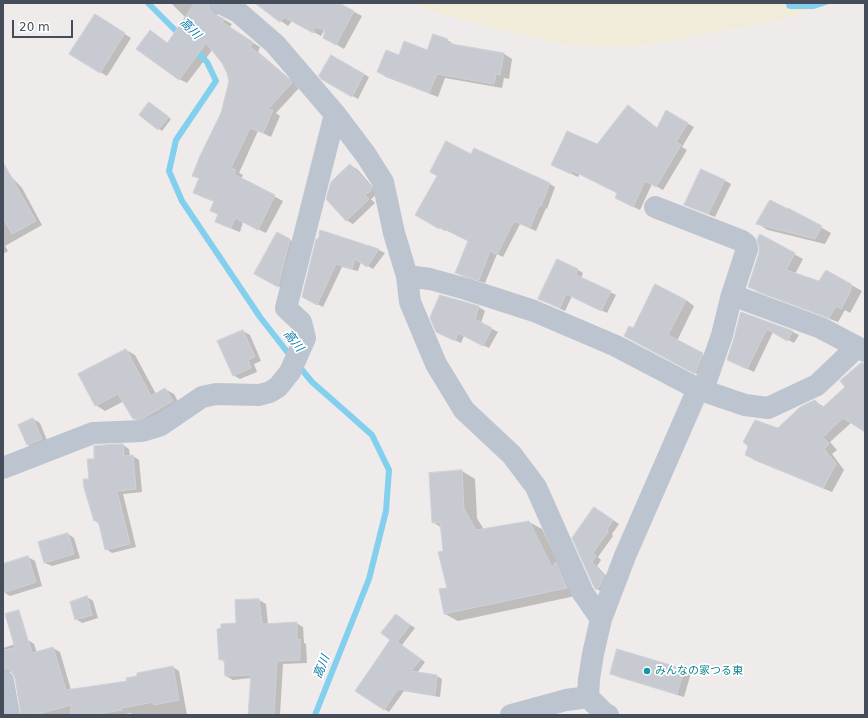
<!DOCTYPE html>
<html>
<head>
<meta charset="utf-8">
<style>
  body { margin:0 }
  #map { position:relative; width:868px; height:718px; overflow:hidden; background:#efebeb; font-family:"DejaVu Sans",sans-serif }
  canvas { display:block }
  .frame { position:absolute; inset:0; border:4px solid #444d59; pointer-events:none }
  .scale { position:absolute; left:12px; top:20px; width:61px; height:18px; box-sizing:border-box; border:2px solid #444d59; border-top:0; padding-left:5px; font-size:12px; line-height:14px; white-space:nowrap; color:#444d59; -webkit-text-stroke:3px #fff; paint-order:stroke }
</style>
</head>
<body>
<div id="map">
<canvas width="868" height="718"></canvas>
<div class="frame"></div>
<div class="scale">20 m</div>
</div>
<script>
const context = document.querySelector('canvas').getContext('2d');
context.lineJoin = 'round';
function fillPath(path, color) { context.fillStyle = color; context.fill(path, 'evenodd'); }
function trace(path, color, width, dash) { context.strokeStyle = color; context.lineWidth = width; context.lineCap = dash ? 'butt' : 'round'; context.setLineDash(dash || []); context.stroke(path); }
function label(font, color, halo, rows, align = 'center') {
  context.font = font + ' "DejaVu Sans","Noto Sans JP",sans-serif'; context.lineWidth = 3.5; context.setLineDash([]); context.textBaseline = 'middle'; context.strokeStyle = halo; context.fillStyle = color; for (const [text, x, y, turn = 0] of rows) {
    context.save(); context.translate(x, y); context.rotate((+turn || 0) * Math.PI / 180); context.textAlign = isNaN(turn) ? turn : align; if (halo) context.strokeText(text, 0, 0); context.fillText(text, 0, 0); context.restore();
  }
}
fillPath(new Path2D(`
  M412,3H788L786,4L790,9H814L780,20L687,38L627,47L567,45L493,28L422,8Z`), '#f1ecda');
fillPath(new Path2D(`
  M788,3H832L814,9H790L787,8L786,4Z`), '#82cfee');
fillPath(new Path2D(`
  M171,3H216L215,9L218,16L232,24L229,28L260,47L258,52L296,84L299,88L276,113L280,116L271,137L258,131L239,173L243,175L241,179L283,201L266,233L243,222L240,232L224,226L216,221L219,215L211,210L215,202L202,197L195,192L200,179L193,175L222,113L230,81L228,72L213,49L187,83L179,79L151,31L168,43L186,18Z
  M256,3H337L362,16L344,49L324,37L325,31L324,30L321,36L292,21L288,26L281,21Z
  M101,19L131,38L107,76L100,72Z
  M447,40L455,45V46L504,54L512,59L509,79L504,78L502,88L445,78L438,97L386,77L378,72L399,56L428,52Z
  M332,56L369,77L358,99L322,78Z
  M152,105L171,119L162,131L141,115Z
  M634,110L657,128L667,112L694,127L682,147L687,150L663,190L652,184L640,210L623,202L618,193L580,174L578,177L559,168L597,146Z
  M471,155L550,184L555,187L547,209L546,208L536,231L520,224L503,257L497,254L485,283L462,276L456,272L469,241L446,230L445,231L416,214Z
  M350,165L357,169L378,193L371,199L375,203L353,224L346,220Z
  M3,168L22,188L42,225L5,246L8,251L3,254Z
  M724,180L731,184L715,217L692,208L685,205Z
  M789,209L831,233L825,244L768,230L758,224Z
  M321,231L379,250L385,253L373,269L361,262L358,271L342,267L323,307L309,300Z
  M278,233L297,244L285,290L255,273Z
  M760,253L794,254L803,259L795,274L820,283L826,271L862,291L850,313L845,310L838,322L758,292L749,287Z
  M578,270L583,273L581,278L616,295L607,313L572,296L565,311L539,299Z
  M440,296L479,307L485,311L481,323L498,332L489,348L464,336L461,343L443,335Z
  M686,300L694,306L677,341L711,359L705,378L634,341Z
  M741,313L793,332L799,335L794,343L773,332L754,372L734,363Z
  M243,331L250,335L261,361L254,364L257,372L240,379L233,375Z
  M126,350L135,355L156,394L165,389L174,394L181,407L143,424L134,418L124,401L105,411L96,405Z
  M865,364V430L852,422L830,442L837,450L832,454L844,470L832,492L754,460L746,455L778,429L815,401L824,407L847,387Z
  M33,419L40,423L48,443L34,448L28,445Z
  M123,445L129,449L130,456H133L139,460L142,492L123,494L136,547L112,553L106,549L99,523L95,521L90,480L95,459V447Z
  M462,471L475,479L477,518L484,530L529,522L542,529L560,566L580,595L458,621L445,614L448,589L442,528L433,522Z
  M600,511L619,524L612,534L613,536L598,557L601,560L597,566L610,580L603,593L597,589L595,586L573,538Z
  M68,534L74,538L80,558L52,566L45,563Z
  M28,557L35,561L42,586L10,596L3,592V565Z
  M87,597L93,601L98,618L82,623L76,619Z
  M259,600L266,604L268,625L296,623L303,627L304,643L306,644L307,663L283,664L280,715H251L252,678L233,680L226,676L225,662L220,659L237,624Z
  M402,619L415,628L402,645L425,662L417,673L437,676L442,679L440,697L404,691L389,712L384,709L391,639Z
  M28,640L34,644L37,653L53,648L60,652L71,690L128,682L139,676L173,667L179,671L187,715H131V713L120,715H24L16,678L13,672H8L3,674V648Z
  M618,650L684,669L691,673L684,697L618,677L611,673Z`), '#0003');
trace(new Path2D(`
  M148,3L181,36
  M193,48L207,62L216,81L176,140L169,171L182,201L260,317L292,358
  M298,365L312,382L345,411L372,435L389,470L386,511L369,579L315,715`), '#82cfee', 6);
const building = new Path2D(`
  M195,3H208L210,10L214,14L224,19L222,22L253,42L250,47L288,78L292,83L268,109L273,110L263,133L250,128L231,168L236,170L234,174L275,195L258,230L235,218L231,228L215,222L218,214L210,211L214,201L193,193L199,178L192,176L200,156L221,113L229,81L227,73L222,63L206,43L179,80L136,49L150,30L167,43Z
  M255,3H339L354,11L336,45L323,38L325,30L315,27L313,33L284,17L280,22Z
  M95,14L125,33L100,73L69,54Z
  M433,34L448,39L446,43L504,53L500,75L496,74L494,84L437,74L429,93L377,72L386,50L399,55L404,41L427,50Z
  M331,55L364,74L352,97L321,79L319,76Z
  M149,102L169,117L158,130L139,115Z
  M628,105L657,128L666,110L688,123L676,142L681,145L656,187L645,181L633,207L615,198L617,193L573,171L571,174L551,165L567,131L597,144Z
  M446,141L471,154L474,148L550,183L541,206H539L530,228L514,221L497,255L490,251L479,280L455,273L468,241L440,227L439,229L415,215L437,176L430,172Z
  M3,162L36,221L12,234L3,218Z
  M350,164L371,187L372,190L365,195L369,199L346,221L326,199L331,182Z
  M701,169L725,180L708,214L684,205Z
  M770,200L788,209V208L822,226L815,239L756,224Z
  M320,230L379,249L367,267L355,259L352,269L336,264L317,305L302,297L316,239H318L320,234H319Z
  M277,232L290,239L278,287L254,274Z
  M760,234L795,253L786,270L819,281L826,270L851,284V290L841,309L836,306L829,318L748,287L759,253V247L757,240Z
  M557,259L578,269L576,275L611,291L601,311L566,294L560,308L538,299Z
  M655,284L686,300L668,335L703,353L695,374L624,336L629,326L633,328Z
  M440,295L479,306L475,319L492,328L483,346L458,333L455,341L436,332L430,318Z
  M741,312L793,331L787,341L767,329L747,369L727,360L734,338Z
  M243,330L255,357L248,360L251,368L233,376L217,341Z
  M126,349L151,396L165,388L173,401L145,417L140,419H133L118,394L95,406L78,374Z
  M861,363H865V432L843,418L823,437L829,444L824,449L836,464L823,488L745,455L748,446L743,442L755,420L778,428L800,407L815,400L822,408L845,387L840,381Z
  M33,418L42,439L27,445L18,425Z
  M123,444L124,456L133,455L136,489L117,491L130,544L105,550L98,520L94,521L84,488L83,479H89L87,459H94V446Z
  M462,470L464,509L476,530L529,521L552,567L556,562L567,588L444,614L439,589L447,588L438,552L443,551L440,522L432,523L429,473Z
  M594,507L613,520L607,530L608,532L593,553L596,556L592,562L604,576L600,586L596,590L594,587L572,538Z
  M68,533L74,554L44,563L38,542Z
  M28,556L36,582L3,593V564Z
  M87,596L92,615L75,620L70,602Z
  M259,599L262,624L297,622V640L300,639V660L277,661L274,715H248L251,675L225,676L224,659L219,660L217,629L221,628V624L236,623L235,600Z
  M19,610L32,653L53,647L66,690L127,681L126,678L137,676V673L173,666L179,700L154,705V702L122,708V710L91,715H71V705L35,715H21L15,678L12,673L8,669H3V650L15,648L5,614Z
  M396,614L410,625L397,642L421,659L411,671L437,675L435,695L398,689L384,710L355,691L390,640L381,633Z
  M617,649L684,669L677,694L610,674Z`);
fillPath(building, '#c8cad1');
trace(building, '#cfd1d8', 1);
trace(new Path2D(`
  M220,3L238,12L275,44L335,114L366,155L383,182L394,233L407,276L410,302L436,364L464,410L512,455L536,487L583,593L601,619
  M655,207L742,241L746,244L747,249L731,298L722,335L703,390
  M407,276L430,279L466,289L534,311L616,346L698,389L745,405L768,408L817,385L857,347L865,351
  M732,295L821,328L857,347
  M3,468L93,433L142,431L152,428L161,425L202,397L216,394L259,395L270,392L278,387L290,372L305,338L301,322L286,308L335,114
  M3,681L9,715
  M511,715L566,700L588,697
  M608,715L604,713L588,697L589,679L593,654L601,619L625,556L698,389`), '#bcc5cf', 22);
for (const [x, y, r, color] of [
  [647,671,4,"#0f9aa8"]
]) { const dot = new Path2D(); dot.arc(x, y, r, 0, 2 * Math.PI); context.fillStyle = color; context.fill(dot); trace(dot, '#fff', 1.5); }
label('11px', '#0d838f', '#fff', [
  ["みんなの家つる東",655,671]
], 'left');
label('italic 12px', '#077aa8', '#fff', [
  ["高川",190,29,45],
  ["高川",293,341,51],
  ["高川",322,667,-68]
]);
</script>
</body>
</html>
